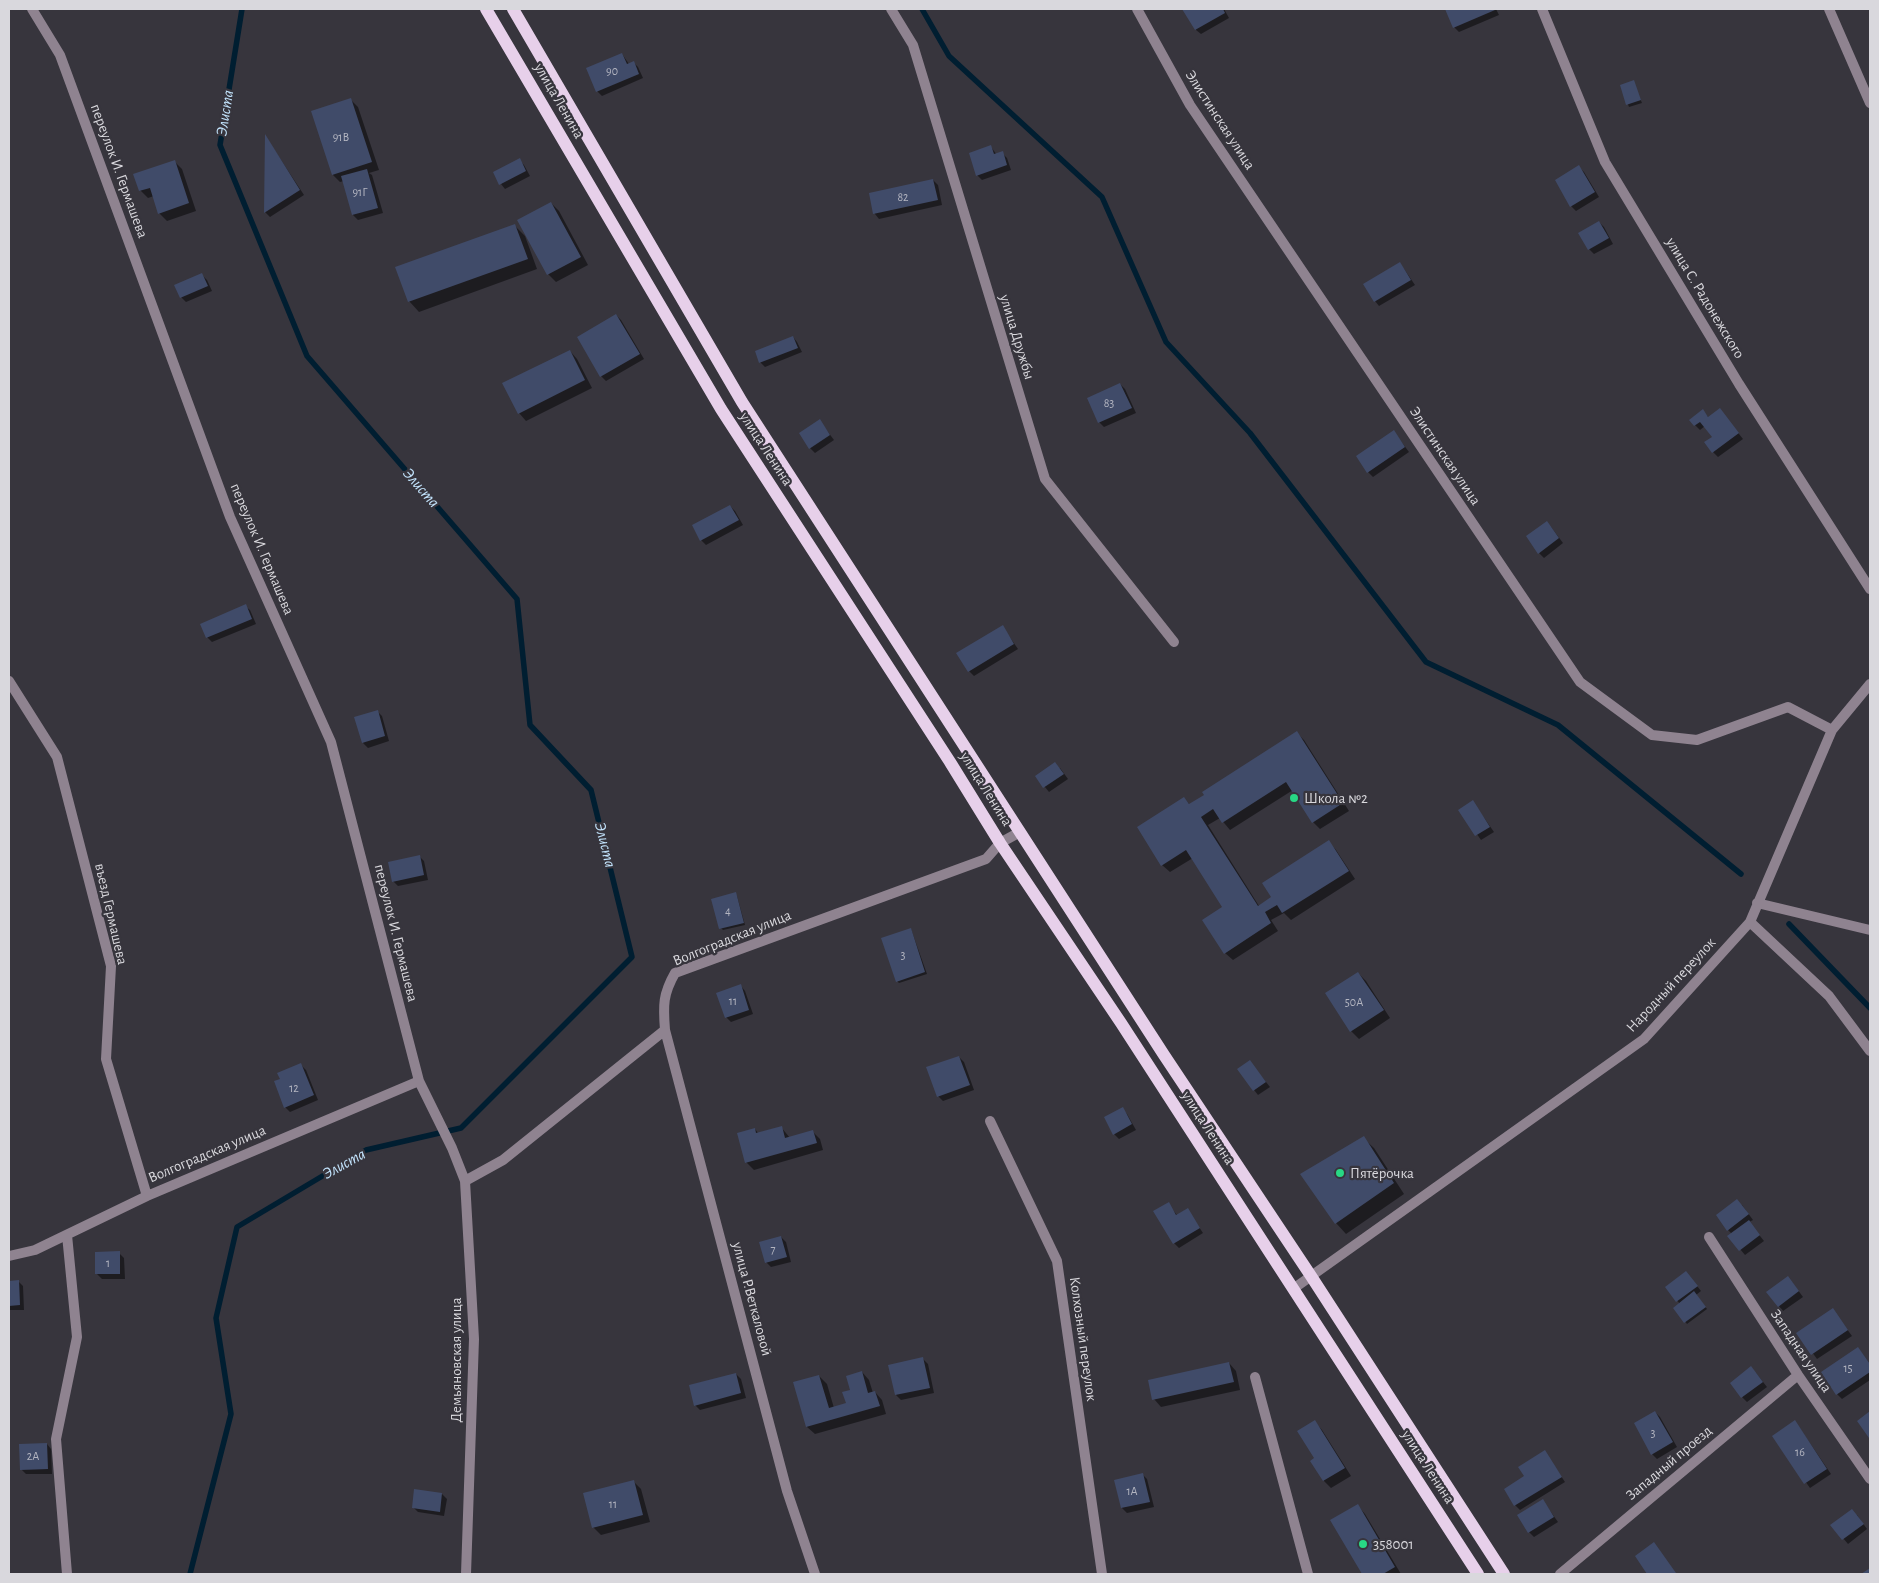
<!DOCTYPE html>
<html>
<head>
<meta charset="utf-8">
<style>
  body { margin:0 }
  #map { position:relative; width:1879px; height:1583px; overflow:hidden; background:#37353d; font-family:"Alegreya Sans",sans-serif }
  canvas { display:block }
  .frame { position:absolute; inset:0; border:10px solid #d9d8dd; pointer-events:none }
</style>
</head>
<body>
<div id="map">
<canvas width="1879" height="1583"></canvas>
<div class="frame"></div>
</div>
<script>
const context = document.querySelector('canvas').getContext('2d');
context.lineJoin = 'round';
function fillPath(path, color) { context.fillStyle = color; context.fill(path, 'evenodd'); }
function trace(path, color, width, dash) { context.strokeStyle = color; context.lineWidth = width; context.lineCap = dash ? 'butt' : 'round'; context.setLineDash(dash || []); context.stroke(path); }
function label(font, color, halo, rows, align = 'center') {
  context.font = font + ' "Alegreya Sans",sans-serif'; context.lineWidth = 4.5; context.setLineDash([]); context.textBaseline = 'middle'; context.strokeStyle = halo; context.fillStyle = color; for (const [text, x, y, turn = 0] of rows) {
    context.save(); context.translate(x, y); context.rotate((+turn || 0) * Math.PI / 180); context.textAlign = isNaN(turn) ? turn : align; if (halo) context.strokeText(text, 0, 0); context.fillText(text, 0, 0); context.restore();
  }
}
fillPath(new Path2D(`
  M1184,9H1224L1229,18L1201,34L1196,30Z
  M1447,9H1496L1499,15L1459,32L1454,27Z
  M622,54L629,64L634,63L638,67L643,78L602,96L597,91Z
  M1633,82L1642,103L1629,107L1621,86Z
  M351,100L358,107L379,170L369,173L372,175L383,213L358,220L353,215L344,181L340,182L333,175Z
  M266,137L304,195L270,217L265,212Z
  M991,147L997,155L1002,153L1007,158L1011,170L982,180L977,175Z
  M519,160L524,165L530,176L505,189L501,184Z
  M175,162L182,169L196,211L167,221L159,213L154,196L148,198L140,190Z
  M1579,167L1584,172L1599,197L1576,211L1571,206Z
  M933,180L938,185L942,205L879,219L875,214L870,194Z
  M551,203L559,211L588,265L556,282L548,274L519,220Z
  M1599,222L1604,227L1613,244L1594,254L1589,249Z
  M514,225L525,236L537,269L419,312L409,301Z
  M1400,263L1415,285L1379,306L1375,301Z
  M202,275L207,280L212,291L186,302L181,297Z
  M616,315L621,320L644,359L606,381L601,376Z
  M793,337L797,342L802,352L765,367L760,362Z
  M570,351L577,359L592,388L526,421L519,413Z
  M1120,384L1125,389L1136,413L1104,427L1099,422Z
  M1720,410L1743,439L1718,457L1713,452L1714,437L1705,426L1700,430L1690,420L1703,411L1709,418Z
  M819,420L834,440L815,453L810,448Z
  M1394,432L1409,452L1373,477L1368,472Z
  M730,506L735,511L743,525L706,545L701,540Z
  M1551,527L1563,543L1544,558L1539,553Z
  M245,606L250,610L256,624L212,642L207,637Z
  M1002,626L1018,649L974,676L969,671Z
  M377,711L382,716L389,741L368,748L363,743Z
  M1297,733L1304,740L1349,811L1320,829L1313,822L1293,790L1230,830L1220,818L1208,825L1259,906L1273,897L1329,842L1336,850L1355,879L1291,920L1284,913L1271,920L1278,931L1233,960L1225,953L1224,907L1193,858L1170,872L1162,865L1184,798L1190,805Z
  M1060,768L1068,779L1049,792L1036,776Z
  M1473,802L1494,832L1481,840L1460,810Z
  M419,856L424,861L428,880L398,886L393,881Z
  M735,894L737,896L745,925L723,930L721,928Z
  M911,929L927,974L899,983L897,981Z
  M1358,973L1366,981L1390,1018L1359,1039L1351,1031Z
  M741,986L745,991L753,1014L731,1022L726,1017Z
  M959,1057L964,1062L974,1090L943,1101L938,1096Z
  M1250,1062L1270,1087L1258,1095L1254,1090Z
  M301,1065L306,1070L318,1100L290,1112L285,1107L282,1080Z
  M1122,1109L1127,1114L1136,1130L1119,1139L1114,1134Z
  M781,1127L790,1138L813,1132L820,1139L823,1150L754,1170L746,1162L755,1129L758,1133Z
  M1363,1138L1374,1148L1404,1194L1346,1234L1336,1223L1302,1174Z
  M1168,1204L1177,1215L1187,1209L1203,1233L1179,1248L1174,1243Z
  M1742,1205L1753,1220L1749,1222L1764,1241L1745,1255L1729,1236L1732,1234L1728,1230Z
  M781,1237L786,1242L791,1262L771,1267L766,1262Z
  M119,1253L124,1258L125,1279H102L97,1274Z
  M1690,1277L1701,1291L1696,1295L1707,1309L1687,1324L1675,1308L1680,1304L1666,1287Z
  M18,1281L23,1286L24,1310H9V1282Z
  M1792,1282L1803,1297L1783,1311L1768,1293Z
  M1833,1310L1852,1336L1817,1359L1798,1333Z
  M1858,1348L1870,1364V1380L1842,1399L1837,1394Z
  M923,1359L928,1364L934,1393L901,1400L896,1395Z
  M1229,1363L1236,1371L1240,1390L1161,1407L1154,1399Z
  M862,1372L869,1380L873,1393L875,1392L882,1400L886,1414L815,1434L807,1427L819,1376L827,1384L834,1408L847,1404L851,1391Z
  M1756,1373L1767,1387L1747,1402L1742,1397Z
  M736,1374L741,1379L746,1398L700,1410L695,1405Z
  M1655,1412L1660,1417L1677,1447L1657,1459L1652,1454Z
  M1315,1422L1322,1430L1351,1476L1331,1488L1324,1481L1312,1461L1316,1458Z
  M1799,1427L1831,1474L1810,1488L1773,1436Z
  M47,1444L51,1449L52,1474H26L21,1469Z
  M1545,1452L1565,1482L1520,1510L1515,1505L1526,1477Z
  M1142,1474L1147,1479L1154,1507L1127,1513L1122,1508L1116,1481Z
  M633,1481L641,1489L650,1522L601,1535L593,1527Z
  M442,1494L447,1499L444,1516L418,1512L413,1507Z
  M1543,1501L1558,1522L1534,1537L1529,1532Z
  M1358,1506L1365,1514L1401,1574H1363L1332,1521Z
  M1857,1515L1867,1529L1848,1544L1832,1525Z`), '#0007');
trace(new Path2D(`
  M922,9L949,56L1102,197L1166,342L1250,433L1426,662L1558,725L1741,874
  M1789,924L1870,1008
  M190,1574L231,1414L216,1318L237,1227L366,1150L461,1128L632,957L591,790L530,725L517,599L307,356L220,145L242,9`), '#001e31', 5.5);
fillPath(new Path2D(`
  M1182,9H1223L1225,13L1195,30Z
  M1445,9H1494L1495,10L1453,28Z
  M622,53L627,64L634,61L639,74L596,92L586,68Z
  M1634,80L1641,100L1626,105L1620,85Z
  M351,98L372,162L332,175L311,111Z
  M265,134L300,190L264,213Z
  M991,145L994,154L1003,151L1007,165L976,176L969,153Z
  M520,158L526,171L499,185L493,172Z
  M175,160L189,203L158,214L150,188L139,191L133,174Z
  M1579,165L1595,192L1570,207L1555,180Z
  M367,169L378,208L352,215L341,176Z
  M933,179L938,200L873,214L869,193Z
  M551,202L581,257L547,275L517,220Z
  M1599,221L1609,238L1588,250L1578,233Z
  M515,224L528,259L408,302L395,267Z
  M1400,262L1411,280L1374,302L1363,284Z
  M202,273L208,286L180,298L174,285Z
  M616,314L640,354L600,377L577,337Z
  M793,336L798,348L759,363L755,351Z
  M570,350L585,380L518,414L502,383Z
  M1120,383L1132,408L1098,423L1087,398Z
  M1720,408L1739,433L1712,453L1704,442L1712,437L1700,422L1694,426L1689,420L1703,409L1708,417Z
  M820,419L830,435L809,449L799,433Z
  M1394,430L1405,447L1367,473L1356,456Z
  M730,505L739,520L700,541L692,525Z
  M1547,521L1559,538L1538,554L1526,536Z
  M246,604L252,619L206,638L200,624Z
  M1003,625L1014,644L968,672L956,653Z
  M378,710L385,736L362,743L354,717Z
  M1297,731L1343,803L1312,823L1286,782L1222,823L1213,809L1201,817L1258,906L1271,897L1262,883L1329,840L1349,871L1282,913L1277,905L1265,912L1271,923L1224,954L1202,920L1222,907L1186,850L1161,866L1137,827L1184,797L1189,804L1204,795L1202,792Z
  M1055,762L1064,774L1043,788L1035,776Z
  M1473,800L1490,827L1475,836L1458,810Z
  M420,855L424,875L392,882L388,862Z
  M736,892L744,923L719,929L711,899Z
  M911,928L925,972L896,982L881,938Z
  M1358,972L1384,1010L1350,1032L1325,993Z
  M741,984L749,1010L725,1018L716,993Z
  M959,1056L970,1085L937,1097L926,1067Z
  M1250,1060L1266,1082L1253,1091L1237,1069Z
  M301,1063L314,1095L284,1108L274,1081L280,1079L277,1073Z
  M1123,1107L1132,1124L1113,1135L1104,1117Z
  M782,1126L785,1138L813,1130L817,1143L745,1163L737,1133L755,1128L756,1133Z
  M1364,1136L1394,1183L1335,1224L1300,1174Z
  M1737,1199L1749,1214L1727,1231L1716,1215Z
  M1169,1202L1176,1215L1188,1208L1200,1228L1173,1244L1153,1211Z
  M1749,1220L1760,1235L1739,1251L1727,1236Z
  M781,1236L787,1257L765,1263L759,1242Z
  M120,1251V1274H95V1252Z
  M1686,1271L1698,1286L1676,1302L1665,1287Z
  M1788,1276L1799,1291L1778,1307L1766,1292Z
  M19,1280L20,1305L9,1306V1281Z
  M1694,1291L1706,1307L1684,1323L1673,1308Z
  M1833,1308L1848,1330L1811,1355L1796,1333Z
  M1858,1347L1870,1364V1372L1836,1395L1821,1372Z
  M923,1357L930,1388L895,1395L888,1365Z
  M1229,1362L1234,1382L1152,1400L1148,1380Z
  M1751,1366L1763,1382L1741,1398L1730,1383Z
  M862,1371L868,1393L875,1391L880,1406L806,1427L793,1382L819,1375L829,1408L846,1403L842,1392L850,1390L846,1376Z
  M736,1373L741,1393L694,1406L689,1385Z
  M1655,1411L1673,1442L1651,1455L1634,1423Z
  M1870,1411V1437L1869,1438L1857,1421Z
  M1315,1420L1345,1468L1323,1481L1310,1461L1314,1458L1297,1431Z
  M1795,1420L1827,1469L1804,1484L1772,1436Z
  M47,1443L48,1469L20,1470L19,1444Z
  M1545,1450L1562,1477L1514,1506L1504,1489L1524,1476L1518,1467Z
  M1143,1473L1150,1502L1121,1508L1114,1480Z
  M634,1480L643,1515L592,1528L583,1493Z
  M414,1489L442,1493L440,1512L412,1508Z
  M1543,1499L1554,1517L1528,1533L1517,1515Z
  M1358,1504L1395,1567L1383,1574H1362L1330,1520Z
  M1852,1509L1864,1524L1842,1540L1830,1525Z
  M1654,1542L1676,1573L1674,1574H1647L1635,1556Z
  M1870,1568V1574H1861Z`), '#404b69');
trace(new Path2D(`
  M32,9L60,55L230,517L331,742L419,1081L452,1148L465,1181L474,1339L466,1574
  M891,9L913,45L1045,479L1174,642
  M1137,9L1190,105L1580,682L1652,735L1697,740L1788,707L1832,730
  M1542,9L1605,162L1739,384L1870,589
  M1829,9L1870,103
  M9,681L57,757L111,966L106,1059L147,1196
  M1757,903L1870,930
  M1750,922L1829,996L1870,1051
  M665,1030L787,1491L815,1574
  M990,1121L1057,1261L1102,1574
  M465,1181L503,1160L665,1030C663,1005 663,994 675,973L986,859L1000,843L1020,832
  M1709,1237L1798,1375L1870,1479
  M9,1256L35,1250L147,1196L419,1081
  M1293,1289L1644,1039L1750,922L1832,730L1870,684
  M1255,1377L1308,1574
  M67,1574L56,1439L77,1337L67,1235
  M1560,1574L1798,1375`), '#8f8390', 10);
trace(new Path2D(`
  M486,9L721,409L950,762L1000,843L1121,1023L1478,1574
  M513,9L742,402L1164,1055L1311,1276L1504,1574`), '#e7d0ea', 12);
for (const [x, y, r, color] of [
  [1294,798,5,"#28d885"],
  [1340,1173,5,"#28d885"],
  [1363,1544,5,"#28d885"]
]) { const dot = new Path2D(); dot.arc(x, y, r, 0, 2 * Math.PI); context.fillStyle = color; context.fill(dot); trace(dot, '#37353d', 2); }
label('12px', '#b3b5c0', null, [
  ["90",612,71],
  ["91В",341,137],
  ["91Г",360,192],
  ["82",903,197],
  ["83",1109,403],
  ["4",728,911],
  ["3",903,955],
  ["11",733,1001],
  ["50А",1354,1002],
  ["12",294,1088],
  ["7",773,1249],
  ["1",108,1263],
  ["15",1848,1368],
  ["3",1653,1433],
  ["16",1800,1452],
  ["2А",33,1456],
  ["1А",1132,1491],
  ["11",613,1504]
]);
label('15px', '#d9d8dd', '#37353d', [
  ["улица Ленина",559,101,60],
  ["Элистинская улица",1220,120,57],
  ["переулок И. Гермашева",119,171,70],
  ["улица С. Радонежского",1705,298,59],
  ["улица Дружбы",1017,337,73],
  ["улица Ленина",766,449,57],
  ["Элистинская улица",1445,456,56],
  ["переулок И. Гермашева",262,549,67],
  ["улица Ленина",986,789,58],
  ["въезд Гермашева",111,914,77],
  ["переулок И. Гермашева",396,933,76],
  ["Волгоградская улица",732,938,-22],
  ["Народный переулок",1671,985,-47],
  ["улица Ленина",1208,1128,57],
  ["Волгоградская улица",207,1154,-23],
  ["улица Р.Веткаловой",752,1299,75],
  ["Колхозный переулок",1083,1339,82],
  ["Западная улица",1801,1351,56],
  ["Демьяновская улица",456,1360,-90],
  ["Западный проезд",1669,1463,-40],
  ["улица Ленина",1428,1467,57]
]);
label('15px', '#d9d8dd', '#37353d', [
  ["Школа №2",1304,798],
  ["Пятёрочка",1350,1173],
  ["358001",1373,1544]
], 'left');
label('italic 16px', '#c3e4fd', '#37353d', [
  ["Элиста",225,113,-81],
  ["Элиста",421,488,49],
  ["Элиста",605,845,76],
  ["Элиста",344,1164,-29]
]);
</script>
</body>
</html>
